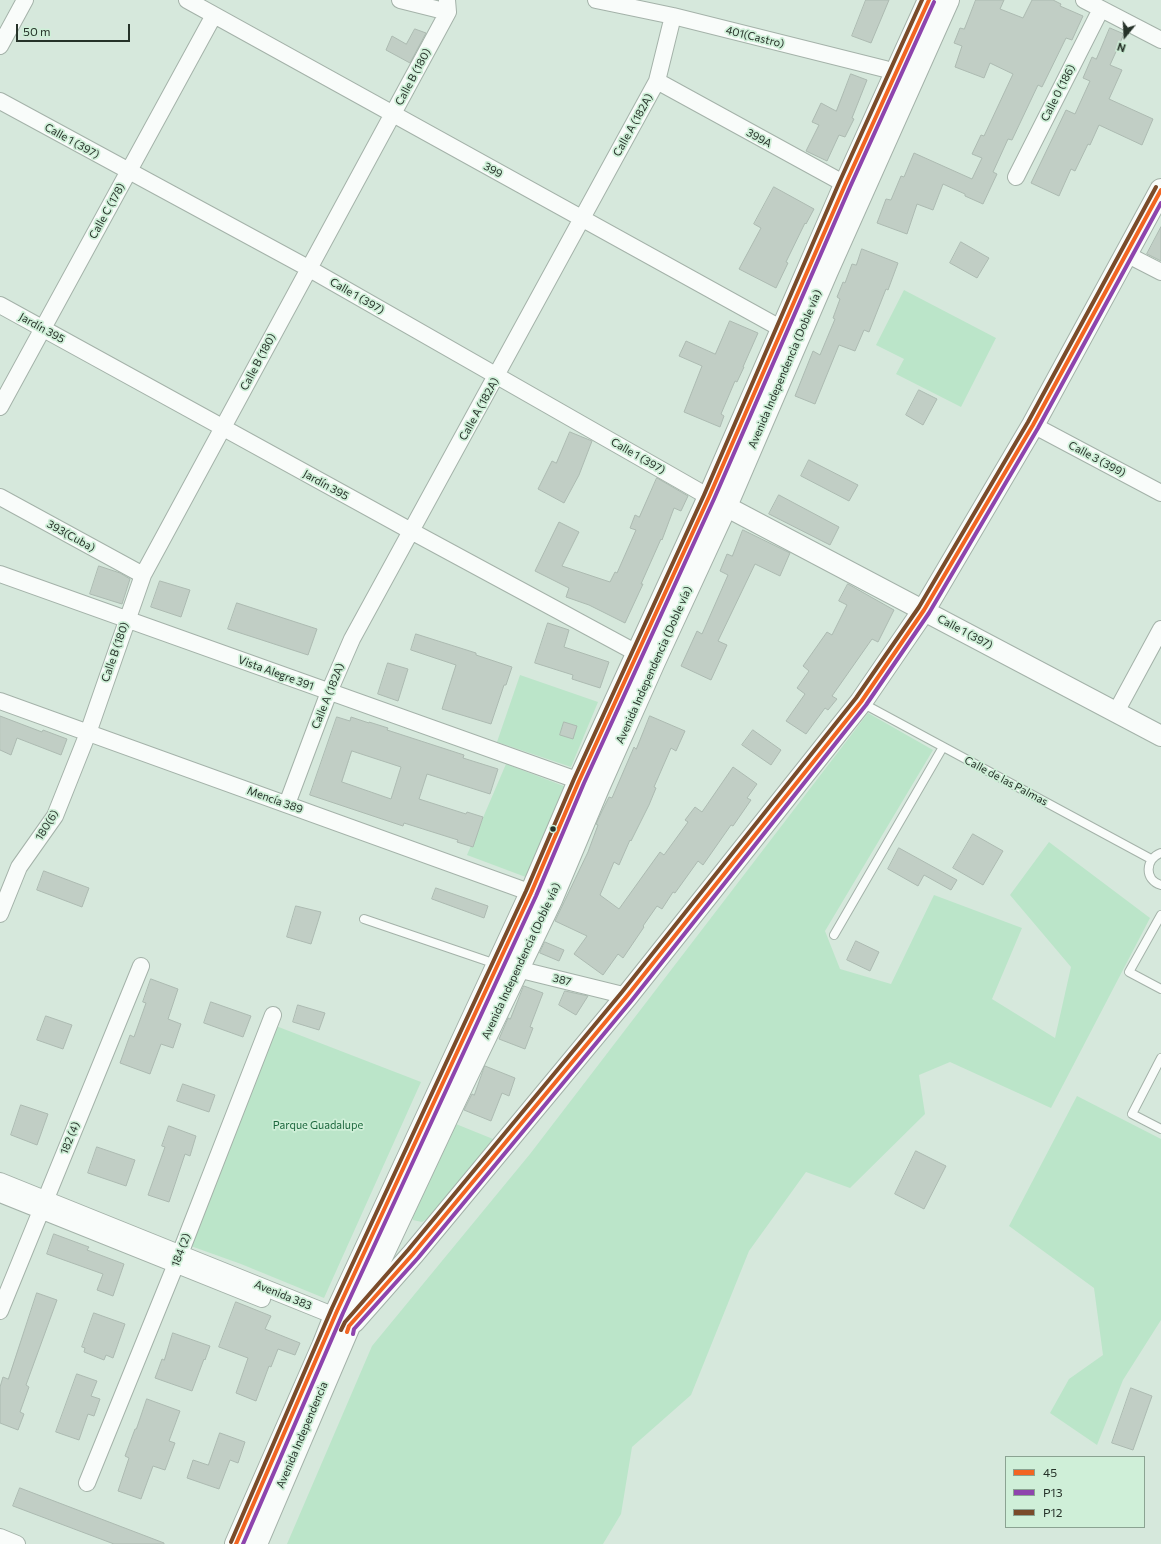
<!DOCTYPE html>
<html>
<head>
<meta charset="utf-8">
<style>
  body { margin:0 }
  #map { position:relative; width:1161px; height:1544px; overflow:hidden; background:#d6e8dc; font-family:Commissioner,sans-serif }
  canvas { display:block }
  .legend { position:absolute; left:1005px; top:1456px; width:140px; height:72px; box-sizing:border-box; background:#cfefd8; border:1px solid #8ba392; margin:0; padding:5px 7px; list-style:none; font-size:12px; color:#263229 }
  .legend li { display:flex; align-items:center; gap:8px; height:20px }
  .legend b { width:20px; border:1px solid #8ba392 }
  .north { position:absolute; left:1105px; top:16px; width:40px; height:40px; -webkit-text-stroke:3px #cfefd8; paint-order:stroke; rotate:198deg; font-size:11px; font-weight:700; line-height:16px; text-align:center; color:#263229 }
  .north::after { content:''; display:block; margin:auto; width:14px; height:18px; background:#263229; clip-path:polygon(50% 0,100% 100%,50% 72%,0 100%) }
  .scale { position:absolute; left:16px; top:24px; width:114px; height:18px; box-sizing:border-box; border:2px solid #263229; border-top:0; padding-left:5px; font-size:12px; line-height:14px; white-space:nowrap; color:#263229; -webkit-text-stroke:3px #cfefd8; paint-order:stroke }
</style>
</head>
<body>
<div id="map">
<canvas width="1161" height="1544"></canvas>
<ul class="legend">
<li><b style="height:5px;background:#f26522"></b>45</li>
<li><b style="height:5px;background:#8e44ad"></b>P13</li>
<li><b style="height:5px;background:#7a4b2a"></b>P12</li>
</ul>
<div class="north">N</div>
<div class="scale">50 m</div>
</div>
<script>
const context = document.querySelector('canvas').getContext('2d');
context.lineJoin = 'round';
function fillPath(path, color) { context.fillStyle = color; context.fill(path, 'evenodd'); }
function trace(path, color, width, dash) { context.strokeStyle = color; context.lineWidth = width; context.lineCap = dash ? 'butt' : 'round'; context.setLineDash(dash || []); context.stroke(path); }
function label(font, color, halo, rows, align = 'center') {
  context.font = font + ' Commissioner,sans-serif'; context.lineWidth = 3.5; context.setLineDash([]); context.textBaseline = 'middle'; context.strokeStyle = halo; context.fillStyle = color; for (const [text, x, y, turn = 0] of rows) {
    context.save(); context.translate(x, y); context.rotate((+turn || 0) * Math.PI / 180); context.textAlign = isNaN(turn) ? turn : align; if (halo) context.strokeText(text, 0, 0); context.fillText(text, 0, 0); context.restore();
  }
}
fillPath(new Path2D(`
  M904,290L996,338L961,407L896,374L904,359L876,345Z
  M520,675L598,702L571,767L497,742Z
  M868,713L933,750L825,931L840,969L891,984L934,895L1022,928L992,999L1055,1038L1071,967L1010,895L1049,842L1150,918L1051,1108L950,1062L919,1075L925,1114L850,1188L806,1172L749,1251L691,1395L632,1447L621,1514L603,1544H287L372,1346L530,1154Z
  M506,764L569,788L531,879L467,855Z
  M276,1026L421,1082L324,1298L241,1264L188,1245Z
  M1077,1096L1161,1139V1320L1123,1380L1097,1445L1050,1413L1069,1379L1103,1355L1094,1288L1009,1226Z
  M451,1122L493,1139L434,1215L422,1222L413,1220L410,1210Z`), '#bbe5c9');
const building = new Path2D(`
  M866,0H889L871,43L852,36Z
  M976,0H1004L1000,9L1023,18L1032,0H1053L1061,4L1060,6L1083,16L1072,40L1066,38L1042,87L1038,85L1012,140L1008,139L993,172L997,174L983,204L965,196V194L943,184L933,210L917,204L907,234L877,223L886,199L891,200L901,176L904,177L914,153L972,179L982,158L972,154L981,135L984,136L1013,74L990,63L984,78L955,67L962,46L954,43L960,28L964,29Z
  M1110,28L1124,34L1110,65L1122,70L1109,99L1153,119L1142,145L1099,125L1090,145L1088,144L1075,171L1071,169L1059,196L1031,183L1066,110L1075,114L1090,81L1083,78L1092,57L1096,59Z
  M415,29L426,33L410,63L386,50L392,36L406,44Z
  M851,74L867,80L852,118L854,119L845,137L839,135L827,161L806,151L819,125L812,122L821,103L836,111Z
  M774,187L814,209L806,224L805,223L786,262L788,263L776,288L739,269L761,228L754,224Z
  M1161,227V261L1147,254Z
  M961,242L989,258L977,278L950,263Z
  M862,249L898,263L888,290L886,289L869,332L864,330L855,351L839,345L815,404L795,396L813,351L820,355L835,319L833,318L840,299L837,297L843,282L845,283L852,264L856,265Z
  M730,321L758,333L743,367H744L737,382L735,381L721,414L724,416L720,427L684,412L702,366L679,356L686,341L715,354Z
  M919,390L937,399L923,425L906,415Z
  M570,432L592,441L579,475L564,503L538,489L552,461L556,463Z
  M809,460L858,485L849,501L801,476Z
  M657,478L688,496L681,511L674,508L662,540L661,539L641,584H643L625,623L589,605L566,597L569,588L535,571L559,522L579,532L562,566L610,582L615,572L617,573L636,530L630,528L635,515L639,517Z
  M779,495L839,527L830,545L769,514Z
  M743,530L790,553L780,576L755,564L718,641L727,645L711,680L681,666L697,631L702,634L728,575L720,571L727,554L732,556Z
  M99,566L120,573L130,579L122,604L90,594Z
  M160,581L190,590L181,617L151,607Z
  M848,584L894,610L878,642L872,639L832,696L837,699L828,710L825,708L806,734L786,721L805,694L797,688L809,671L803,666L827,632L832,635L847,605L839,601Z
  M237,603L317,629L308,655L228,629Z
  M548,623L569,630L564,647L609,662L600,688L572,679L573,675L535,663Z
  M416,634L476,653V655L512,667L506,685H504L491,724L442,709L456,665L411,650Z
  M388,663L408,669L398,701L378,694Z
  M0,716L42,732L43,730L67,739L61,755L17,738L11,755L0,750Z
  M650,716L685,731L676,751L671,748L654,787L656,788L649,805L631,841L630,840L619,865L614,862L600,895L619,909L660,852L664,855L688,822L685,820L695,807L702,812L733,767L757,784L747,798L751,800L733,826L731,825L703,865L698,861L675,893L673,892L662,909L657,906L643,926L644,927L623,958L618,954L603,975L574,954L587,936L555,921L588,852L598,825L596,824L602,811L609,797L612,798L634,747L636,749Z
  M337,717L350,721L351,717L369,723V722L388,728L387,730L464,755L463,758L498,769L490,794L427,774L419,799L466,814L467,812L483,817L473,847L457,842L458,840L404,823L403,826L310,795ZM352,751L401,767L391,799L342,782Z
  M564,722L577,726L573,739L560,735Z
  M753,730L781,750L771,765L742,745Z
  M973,834L1003,851L983,885L953,868Z
  M899,848L957,880L951,890L924,875L918,886L888,869Z
  M44,871L89,888L82,907L37,890Z
  M436,888L488,906L484,918L432,899Z
  M296,906L321,912L311,944L287,937Z
  M856,941L879,952L870,971L847,960Z
  M545,942L564,950L559,961L540,953Z
  M151,979L178,989L168,1019L181,1024L173,1048L161,1044L150,1074L120,1063L130,1035L134,1037L146,1003L143,1002Z
  M524,986L543,993L530,1027L533,1028L525,1049L499,1039L508,1018L510,1019Z
  M565,991L588,996L576,1015L559,1005Z
  M211,1002L251,1016L243,1037L204,1023Z
  M298,1005L325,1013L319,1030L293,1022Z
  M46,1016L72,1025L63,1049L37,1040Z
  M485,1066L515,1078L509,1096L502,1093L491,1121L464,1110L472,1094L474,1095Z
  M183,1084L215,1095L209,1112L177,1101Z
  M21,1105L48,1114L37,1145L11,1135Z
  M169,1126L196,1136L190,1156L185,1154L169,1202L148,1195L165,1147L162,1146Z
  M97,1147L135,1160L126,1186L88,1173Z
  M916,1151L946,1166L924,1209L895,1194Z
  M54,1234L89,1247L87,1250L124,1264L113,1296L97,1290L103,1274L47,1254Z
  M37,1293L57,1300L26,1385L29,1387L20,1412L24,1414L18,1430L0,1423V1387L3,1377L8,1379Z
  M236,1302L271,1316L265,1329L300,1343L295,1355L278,1349L271,1367L269,1366L256,1401L236,1393L248,1358L219,1347Z
  M94,1313L125,1324L113,1358L106,1355L104,1360L84,1352L85,1348L82,1347Z
  M173,1333L210,1346L205,1360L204,1359L192,1391L155,1378L162,1359L164,1360Z
  M77,1374L97,1381L91,1396L100,1399L94,1416L88,1414L79,1440L56,1432Z
  M1131,1388L1152,1396L1133,1450L1112,1443Z
  M147,1399L180,1411L169,1441L175,1443L165,1470L153,1466L141,1499L118,1491L129,1458L125,1456L135,1429H136Z
  M220,1433L245,1442L238,1463L230,1460L219,1489L187,1478L193,1460L208,1465Z
  M20,1488L164,1543V1544H114L13,1506Z`);
fillPath(building, '#c1cec5');
trace(building, '#acbab1', 1);
const service = new Path2D(`
  M862,703L1151,859
  M1161,853C1145,859 1144,880 1161,885
  M1161,915L1129,972L1161,989
  M364,919L496,964
  M834,935L943,747
  M1161,1058L1132,1114L1161,1129`);
const minor = new Path2D(`
  M187,0L791,334
  M400,0L448,12
  M596,0L673,16L885,69L905,76
  M1084,0L1161,40
  M0,46L25,0
  M657,81L854,189
  M0,101L308,268L709,497
  M1016,177L1101,9
  M1126,254L1161,272
  M0,305L411,531L646,658
  M0,407L214,15
  M1033,425L1161,493
  M0,497L143,575
  M0,574L588,784
  M0,701L540,896
  M1116,712L1161,629
  M287,804L329,692L352,639L657,81L673,16
  M0,914L19,867L55,816L88,733L143,575L448,12L447,0
  M509,967L627,996
  M0,1181L335,1316L344,1322
  M0,1194L262,1299
  M0,1311L141,966
  M87,1483L176,1264L273,1015
  M0,1537L17,1544`);
const tertiary = new Path2D(`
  M712,499L1161,736`);
const secondary = new Path2D(`
  M354,1321L413,1254L627,996L861,702L924,610L1033,425L1161,190`);
const primary = new Path2D(`
  M236,1544L323,1346L337,1311L531,893L579,781L709,497L845,185L929,0
  M256,1544L349,1326L455,1100L551,900L598,788L654,662L726,506L827,271L948,0`);
trace(service, '#a4b2a9', 10);
trace(minor, '#a4b2a9', 18);
trace(tertiary, '#a4b2a9', 22);
trace(secondary, '#a4b2a9', 24);
trace(primary, '#a4b2a9', 24);
trace(service, '#f9fcfa', 8);
trace(minor, '#f9fcfa', 16);
trace(tertiary, '#f9fcfa', 20);
trace(secondary, '#f9fcfa', 22);
trace(primary, '#f9fcfa', 22);
trace(new Path2D(`
  M347,1332L349,1326L413,1254L627,996L861,702L924,610L1033,425L1161,190
  M236,1544L337,1311L531,893L579,781L709,497L845,185L929,0`), '#f26522', 4);
trace(new Path2D(`
  M353,1334L354,1329L418,1258L632,1000L866,705L929,613L1038,428L1161,203
  M243,1544L343,1313L536,896L584,783L714,499L850,187L934,2`), '#8e44ad', 4);
trace(new Path2D(`
  M341,1330L345,1322L408,1250L622,992L856,698L919,607L1028,422L1156,187
  M231,1542L332,1308L526,891L574,779L704,495L839,183L922,0`), '#7a4b2a', 4);
for (const [x, y, r, color] of [
  [553,829,3.5,"#263229"]
]) { const dot = new Path2D(); dot.arc(x, y, r, 0, 2 * Math.PI); context.fillStyle = color; context.fill(dot); trace(dot, '#cfefd8', 1.5); }
label('11px', '#263229', '#cfefd8', [
  ["401(Castro)",755,37,14],
  ["Calle B (180)",413,77,-62],
  ["Calle 0 (186)",1058,93,-63],
  ["Calle A (182A)",633,125,-61],
  ["399A",759,138,29],
  ["Calle 1 (397)",72,141,29],
  ["399",493,170,29],
  ["Calle C (178)",107,211,-61],
  ["Calle 1 (397)",357,296,30],
  ["Jardín 395",42,328,29],
  ["Calle B (180)",258,362,-62],
  ["Avenida Independencia (Doble vía)",785,369,-67],
  ["Calle A (182A)",479,409,-61],
  ["Calle 1 (397)",638,456,30],
  ["Calle 3 (399)",1097,459,28],
  ["Jardín 395",326,485,29],
  ["393(Cuba)",71,536,29],
  ["Calle 1 (397)",965,632,28],
  ["Calle B (180)",115,652,-71],
  ["Avenida Independencia (Doble vía)",654,665,-66],
  ["Vista Alegre 391",276,673,20],
  ["Calle A (182A)",328,696,-68],
  ["Calle de las Palmas",1006,781,28],
  ["Mencía 389",275,800,20],
  ["180(6)",47,825,-58],
  ["Avenida Independencia (Doble vía)",521,961,-65],
  ["387",562,980,14],
  ["182 (4)",70,1138,-68],
  ["184 (2)",181,1250,-69],
  ["Avenida 383",283,1295,22],
  ["Avenida Independencia",302,1435,-67]
]);
label('11px', '#1c673d', '#cfefd8', [
  ["Parque Guadalupe",318,1125]
]);
</script>
</body>
</html>
